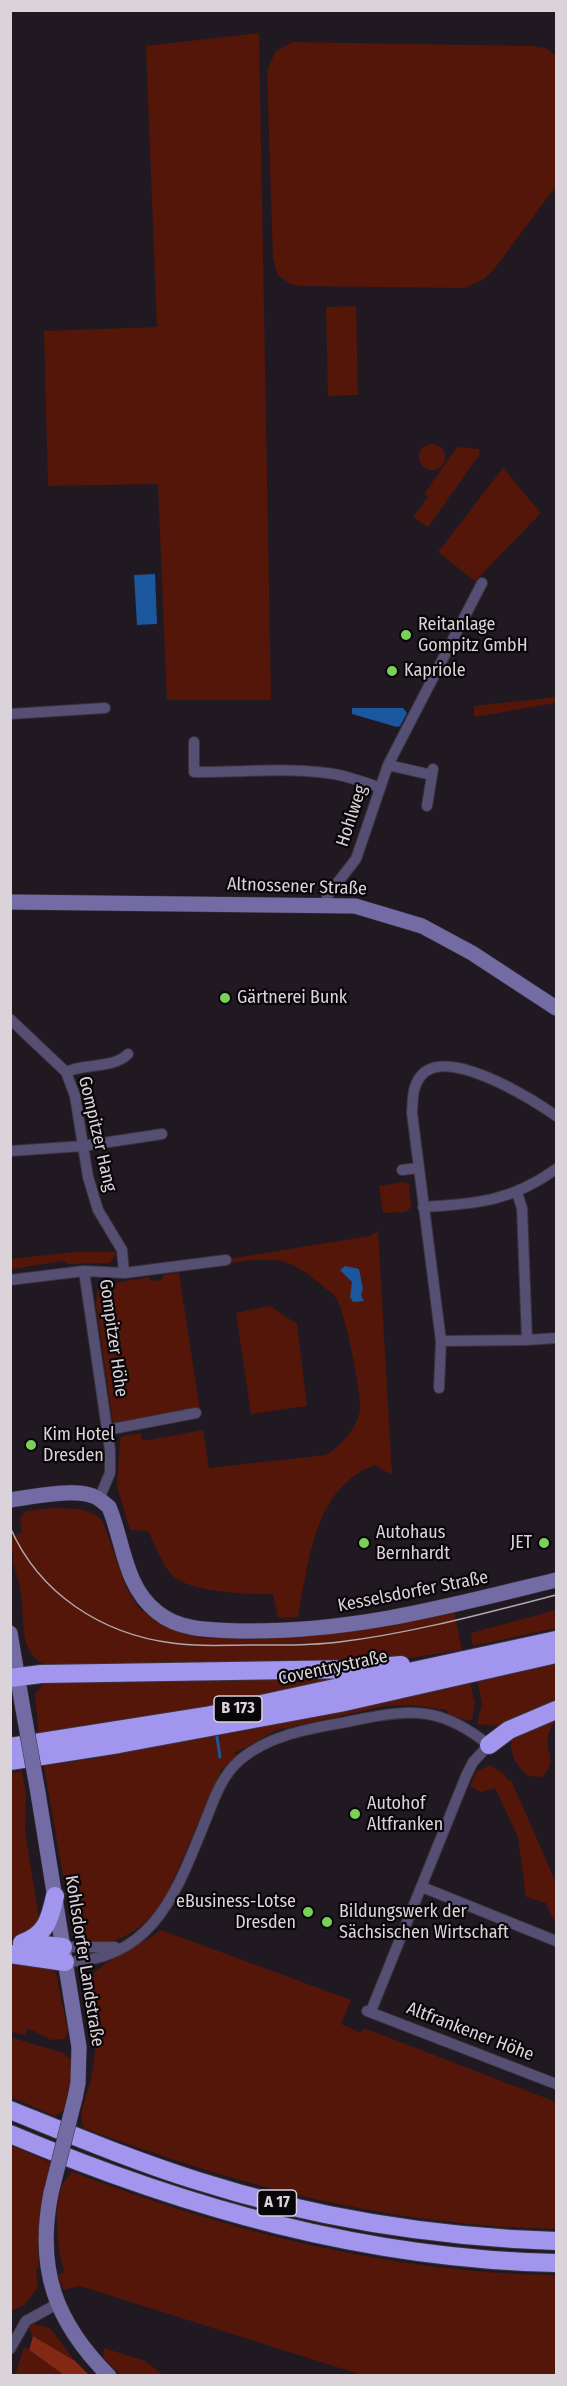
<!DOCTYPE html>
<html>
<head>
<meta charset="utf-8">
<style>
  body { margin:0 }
  #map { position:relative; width:567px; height:2386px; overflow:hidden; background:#211922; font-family:"Fira Sans Condensed",sans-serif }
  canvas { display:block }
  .frame { position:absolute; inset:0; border:12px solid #dad4da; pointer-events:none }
</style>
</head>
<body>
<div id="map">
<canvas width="567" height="2386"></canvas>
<div class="frame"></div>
</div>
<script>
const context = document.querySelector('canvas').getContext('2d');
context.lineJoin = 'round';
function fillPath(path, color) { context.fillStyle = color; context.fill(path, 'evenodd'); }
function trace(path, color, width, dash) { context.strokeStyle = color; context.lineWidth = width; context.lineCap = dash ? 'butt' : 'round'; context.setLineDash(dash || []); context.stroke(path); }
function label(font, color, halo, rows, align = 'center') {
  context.font = font + ' "Fira Sans Condensed",sans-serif'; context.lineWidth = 4.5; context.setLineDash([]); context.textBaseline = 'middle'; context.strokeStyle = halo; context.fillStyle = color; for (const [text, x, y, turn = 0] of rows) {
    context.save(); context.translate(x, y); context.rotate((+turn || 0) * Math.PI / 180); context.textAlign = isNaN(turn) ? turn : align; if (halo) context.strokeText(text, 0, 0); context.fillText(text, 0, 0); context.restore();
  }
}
fillPath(new Path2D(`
  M259,33L271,700H167L158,484L48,486L44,331L157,327L146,46Z
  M292,42L532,46L545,48L556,55V186L495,268L484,279L464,288L301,286L290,284L277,274L273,258L267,71L275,52Z
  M356,306L358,395L328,396L326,307Z
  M419 457a13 13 0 1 1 26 0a13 13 0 1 1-26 0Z
  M457,447L479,449L480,454L428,527L413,517L428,497L424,494Z
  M503,468L541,513L475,581L438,552Z
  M556,697V703L474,717V706Z
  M403,1182L409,1184L411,1208L405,1212L383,1213L379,1186Z
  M378,1231L392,1475L375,1465C314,1487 309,1561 298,1617L278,1618L273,1594C250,1595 184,1592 170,1573C161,1561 155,1545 148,1531L130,1530L117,1486L120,1439L123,1436L141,1433L143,1441L203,1430L209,1468L326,1455C340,1447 357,1428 360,1411C362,1395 345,1309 335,1296C288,1258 289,1256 228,1263V1259L370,1236Z
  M74,1252H115V1256L109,1263L68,1264L64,1261L11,1269V1259Z
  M179,1273L200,1411L113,1423L96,1304L97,1292L104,1285L149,1277L151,1281L162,1280L163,1275Z
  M270,1306L297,1324L307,1406L251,1414L236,1313Z
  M55,1508C73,1509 91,1507 103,1522L126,1587L138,1607L163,1626L184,1634L202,1638L293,1637L454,1611L462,1650L389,1661L43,1669V1664C18,1649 25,1621 21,1595C20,1583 15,1570 12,1558L14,1556L11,1549L10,1537L22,1533L20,1518L26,1511Z
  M556,1610V1628L473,1646L471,1633Z
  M556,1660V1705L496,1726L477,1724L482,1703L477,1679Z
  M390,1669L185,1713L39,1737L35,1694L42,1686V1681Z
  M469,1680L475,1703L472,1719L468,1721L447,1714L448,1710L411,1705L386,1706L277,1730L235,1753L236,1756L221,1770L165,1899C147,1925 124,1944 91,1944L90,1940L76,1932L71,1922L44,1766L98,1758L130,1748Z
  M556,1714C556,1723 550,1727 548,1736C545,1755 559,1759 542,1777L529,1776C517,1768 507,1751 513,1737Z
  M490,1765L503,1773L509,1781L511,1780L556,1883V1925L546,1903L526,1897L518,1837L495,1788L481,1792L470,1786L477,1771Z
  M22,1771L26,1795L25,1831L39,1918L37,1925L19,1938L11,1937V1773Z
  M161,1930L351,2000L341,2024L361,2033L364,2028L556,2102V2229C393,2226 236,2186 84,2128C77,2111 87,2098 91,2080C93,2067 95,2053 96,2039C97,2023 86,1987 92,1975C98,1965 147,1941 161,1930Z
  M11,1960L51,1968L56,1973L68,2031L65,2039L51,2040L28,2028L25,2035L11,2032Z
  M10,2037L63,2053L74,2063L71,2097L67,2096L64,2110L55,2116L11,2097Z
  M11,2145L51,2163C42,2196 36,2232 39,2267L36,2268L38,2287L24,2305L11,2311Z
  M72,2172C229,2231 388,2273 556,2275V2375H362L80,2286L63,2290L58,2275L65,2272C57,2253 52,2200 64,2182C65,2180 69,2176 72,2172Z
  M34,2324L50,2328L75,2361L33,2336L28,2327Z
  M24,2347L64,2375L15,2376Z
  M104,2348L145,2361L164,2375H121L103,2357Z`), '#531609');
fillPath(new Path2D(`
  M33,2336L75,2361L89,2375H64L29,2350Z`), '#832815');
fillPath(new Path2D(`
  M155,574L157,624L137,625L134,575Z
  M352,708H403L407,713L400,726L397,727L352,714Z
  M345,1266L359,1269L363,1289L361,1295L364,1301L353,1302L350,1297L352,1282L340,1270Z`), '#1a579c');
trace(new Path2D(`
  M217,1737L220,1757`), '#1a579c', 3);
const street = new Path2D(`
  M10,714L105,708
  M194,742V772C239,773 296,766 339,775C352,778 366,783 379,787
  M388,765L432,775L433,769
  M427,806L432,775
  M328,905L327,896L356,859L388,765L482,583
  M10,1019L66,1072L75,1096L88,1177L98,1210L122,1250L124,1273
  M66,1072C85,1063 113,1069 128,1054
  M10,1151L83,1146L162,1134
  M402,1170L418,1168
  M517,1193L522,1208L527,1340L441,1341L412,1113C413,1100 412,1088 420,1077C444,1044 531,1098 556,1116
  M423,1207C477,1204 512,1201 556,1169
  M84,1271L110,1450V1473L99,1499
  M10,1280L84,1271L124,1273L226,1260
  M527,1340L556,1338
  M439,1388L441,1341
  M107,1430L196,1413
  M422,1887L556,1941
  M63,1947H115
  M65,1962C156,1961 178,1887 207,1817C215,1796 223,1774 241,1759C275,1731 320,1728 361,1719C416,1708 444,1709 489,1745L473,1762L466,1776L371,2011
  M367,2011L556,2084
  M10,2349L26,2321L57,2304`);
const secondary = new Path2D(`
  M10,902L355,906L422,926L472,953L556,1008
  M10,1500C31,1497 74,1488 93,1496C99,1498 104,1503 109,1507C124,1543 124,1586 157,1612C181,1632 215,1630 244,1631C356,1632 449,1606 556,1580
  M10,1633L23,1709
  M38,1793L79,2047L78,2083L75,2098
  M51,2193C36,2269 55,2322 109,2376`);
const highway = new Path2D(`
  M10,1678L41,1674L356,1669L401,1665
  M489,1745L509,1730L556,1710
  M10,1747L206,1716L556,1640
  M10,1761L119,1744L340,1703L556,1654
  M22,1943C46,1935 50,1919 55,1896
  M23,1943L63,1947
  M10,1954L65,1962
  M10,2110C72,2135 134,2161 198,2181C314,2218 435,2237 556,2241
  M10,2134C186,2208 365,2259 556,2263`);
trace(street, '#3b333c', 12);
trace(secondary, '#3b333c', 16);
trace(highway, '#3b333c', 20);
trace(street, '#544f73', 10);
trace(secondary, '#736ca4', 15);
trace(highway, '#a295ee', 18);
trace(new Path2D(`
  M10,1527C39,1594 102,1634 172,1643C197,1647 223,1645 249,1645C279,1645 309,1646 339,1642C413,1633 485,1613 556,1595`), '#aea8af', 1.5);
const secondaryBridge = new Path2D(`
  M23,1709L38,1793
  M51,2193L75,2098`);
trace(secondaryBridge, '#3b333c', 16, []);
trace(secondaryBridge, '#736ca4', 15);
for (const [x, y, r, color] of [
  [406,635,6,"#79d157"],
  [392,671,6,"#79d157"],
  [225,998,6,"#79d157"],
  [31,1445,6,"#79d157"],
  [364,1543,6,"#79d157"],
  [544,1543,6,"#79d157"],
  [355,1814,6,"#79d157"],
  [308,1912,6,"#79d157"],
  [327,1922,6,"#79d157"]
]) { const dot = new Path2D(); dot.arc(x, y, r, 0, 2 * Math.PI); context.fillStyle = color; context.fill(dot); trace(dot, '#090609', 2); }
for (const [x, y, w] of [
  [238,1709,48],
  [277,2203,39]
]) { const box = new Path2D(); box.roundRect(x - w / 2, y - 13, w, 26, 4.5); context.fillStyle = '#090609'; context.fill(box); trace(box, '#dad4da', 1.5); }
label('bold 16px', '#dad4da', null, [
  ["B 173",238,1709],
  ["A 17",277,2203]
]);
label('18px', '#dad4da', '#090609', [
  ["Reitanlage",418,625],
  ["Gompitz GmbH",418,646],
  ["Kapriole",404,671],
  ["Gärtnerei Bunk",237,998],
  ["Kim Hotel",43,1435],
  ["Dresden",43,1456],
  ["Autohaus",376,1533],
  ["Bernhardt",376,1554],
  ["JET",532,1543,"right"],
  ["Autohof",367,1804],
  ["Altfranken",367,1825],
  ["eBusiness-Lotse",296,1902,"right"],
  ["Dresden",296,1923,"right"],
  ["Bildungswerk der",339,1912],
  ["Sächsischen Wirtschaft",339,1933]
], 'left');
label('18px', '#dad4da', '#090609', [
  ["Hohlweg",352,816,-72],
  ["Altnossener Straße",297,887,2],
  ["Gompitzer Hang",97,1134,77],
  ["Gompitzer Höhe",113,1338,82],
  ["Kesselsdorfer Straße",413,1592,-11],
  ["Coventrystraße",333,1668,-12],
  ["Kohlsdorfer Landstraße",84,1961,81],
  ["Altfrankener Höhe",470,2032,21]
]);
</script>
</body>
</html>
